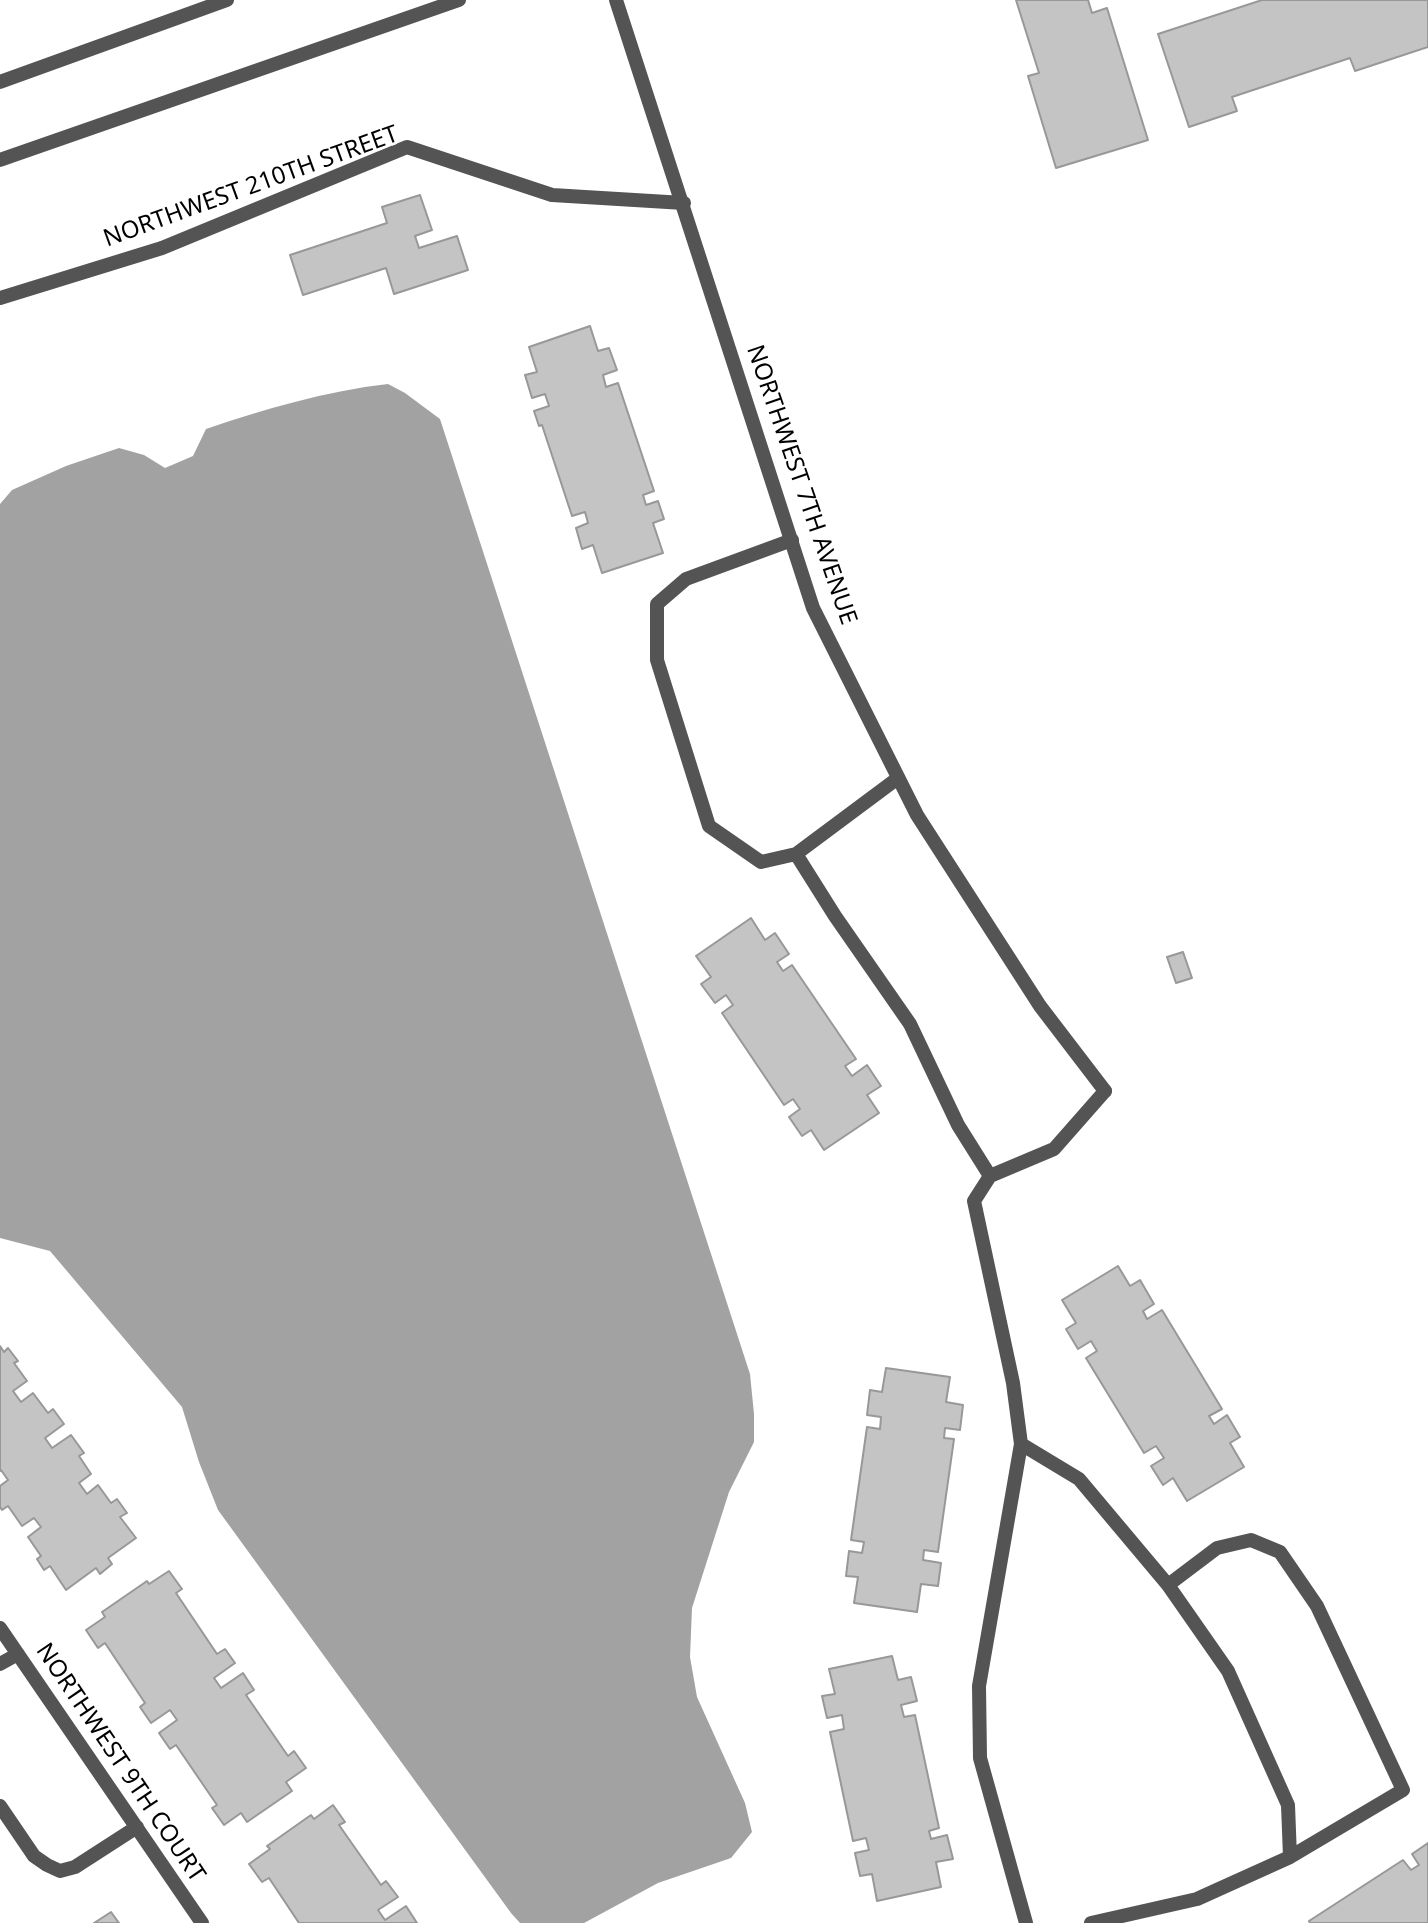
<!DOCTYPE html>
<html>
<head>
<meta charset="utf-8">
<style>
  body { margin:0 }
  canvas { display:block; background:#fff }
</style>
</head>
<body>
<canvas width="1428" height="1923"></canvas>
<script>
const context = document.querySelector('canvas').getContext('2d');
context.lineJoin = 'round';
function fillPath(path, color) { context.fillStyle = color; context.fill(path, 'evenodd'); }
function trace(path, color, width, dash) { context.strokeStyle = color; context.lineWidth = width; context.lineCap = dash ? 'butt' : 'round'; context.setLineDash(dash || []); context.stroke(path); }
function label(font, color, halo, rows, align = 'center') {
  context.font = font + ' "Noto Sans",sans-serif'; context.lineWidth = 5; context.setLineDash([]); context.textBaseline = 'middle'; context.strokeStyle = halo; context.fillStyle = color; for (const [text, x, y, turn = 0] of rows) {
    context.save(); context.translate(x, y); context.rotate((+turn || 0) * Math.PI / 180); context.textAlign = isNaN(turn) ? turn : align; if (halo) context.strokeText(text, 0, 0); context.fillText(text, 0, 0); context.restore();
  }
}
fillPath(new Path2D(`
  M388,384L405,393L440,419L750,1374L754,1414V1442L729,1492L692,1608L690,1657L697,1697L745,1803L752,1832L731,1858L658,1883L584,1923H520L511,1913L218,1510L199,1462L182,1407L50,1251L0,1238V504L12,490L66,466L119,448L144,455L165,468L193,456L206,429C265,409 326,391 388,384Z`), '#a2a2a2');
const building = new Path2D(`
  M1016,0H1088L1092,13L1107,8L1148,140L1056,168L1028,76L1039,73Z
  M1262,0H1428V47L1355,71L1350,58L1232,97L1237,111L1189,127L1158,34Z
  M420,195L432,230L415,236L419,248L457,236L468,270L394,294L386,268L303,295L290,255L387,223L382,207Z
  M590,326L598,351L609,348L617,370L603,375L606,387L618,383L654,491L643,495L646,505L658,501L664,519L653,523L663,553L602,573L593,545L582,549L576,528L588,523L585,512L572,516L542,425L539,426L534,411L549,406L545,394L532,398L525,375L537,372L529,347Z
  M751,918L765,940L775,933L789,954L777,962L783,971L792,965L856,1059L845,1066L852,1076L867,1065L881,1086L867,1095L879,1113L824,1150L811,1130L802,1136L789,1117L800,1109L793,1099L784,1105L722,1013L733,1005L726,995L715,1003L701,984L711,977L696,956Z
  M1183,952L1192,978L1176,983L1167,957Z
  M1118,1266L1130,1286L1140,1280L1154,1304L1143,1311L1147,1319L1162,1310L1222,1409L1209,1416L1214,1424L1227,1415L1240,1437L1230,1443L1244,1467L1187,1501L1173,1478L1163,1485L1151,1466L1164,1458L1156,1446L1144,1453L1086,1358L1097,1351L1091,1341L1078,1349L1066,1329L1076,1323L1062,1300Z
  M0,1346L4,1352L8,1348L18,1361L14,1363L27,1381L13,1391L21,1402L33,1393L48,1413L53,1409L64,1424L45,1438L52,1448L71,1435L84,1453L79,1456L91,1474L79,1483L87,1494L98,1485L111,1503L117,1499L127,1513L120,1517L136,1538L108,1558L112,1564L100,1574L96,1568L66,1590L50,1566L44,1570L37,1559L41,1556L28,1537L41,1527L34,1518L22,1526L8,1506L2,1510L0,1507V1486L8,1480L1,1470L0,1471Z
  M886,1368L950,1377L946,1402L963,1405L960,1430L945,1428L944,1438L954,1439L938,1552L924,1550L923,1560L941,1563L938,1586L921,1584L917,1612L854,1603L858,1577L846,1576L849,1551L862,1553L864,1542L851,1540L867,1427L880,1429L881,1417L867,1415L870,1390L882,1392Z
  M169,1571L182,1589L176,1593L217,1654L225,1649L235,1663L214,1678L221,1688L243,1673L254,1690L246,1695L288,1756L294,1751L306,1768L286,1782L292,1791L247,1822L241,1813L224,1825L212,1808L217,1805L176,1745L170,1749L159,1733L177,1720L170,1710L151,1723L140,1707L145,1703L105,1643L98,1648L86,1630L105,1617L102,1612L147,1581L149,1584Z
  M892,1656L898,1680L911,1677L917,1701L901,1705L904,1717L915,1715L939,1828L929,1831L931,1839L947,1835L953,1859L936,1862L941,1887L877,1901L872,1874L860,1876L855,1853L869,1850L866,1838L853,1841L830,1732L844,1729L842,1715L827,1718L822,1696L835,1694L829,1669Z
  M333,1805L345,1822L339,1825L381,1885L386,1881L398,1897L378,1910L385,1920L406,1906L417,1923H299L269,1878L262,1882L249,1864L270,1849L267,1846L311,1815L314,1819Z
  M1428,1843V1923H1310L1309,1921L1403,1860L1411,1870L1419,1865L1412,1854Z
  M111,1912L119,1923H94Z`);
fillPath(building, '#c4c4c4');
trace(building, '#989898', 2);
trace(new Path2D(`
  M0,298L162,248L407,147L552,195L684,203
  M792,540L686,579L657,604V660L709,826L761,862L796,854L835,916L910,1024L958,1125L990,1176
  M796,854L898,778
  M1021,1444L1079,1479L1168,1585L1228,1671L1288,1805L1290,1857
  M0,1628L202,1923
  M0,1664L18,1654
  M0,1806L34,1856L47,1865L60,1871L75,1867L137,1827
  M1026,1923L980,1758L979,1686L1021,1444L1013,1383L974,1201L990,1176L1054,1149L1105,1091
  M1091,1923L1197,1899L1290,1857L1403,1790L1317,1606L1280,1552L1251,1540L1217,1548L1168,1585`), '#545454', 14);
trace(new Path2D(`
  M616,0L813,608L917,815L1040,1006L1105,1091
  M0,82L227,0
  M0,160L459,0`), '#545454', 14);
label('24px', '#000', '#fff', [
  ["NORTHWEST 210TH STREET",251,187,-20],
  ["NORTHWEST 7TH AVENUE",801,485,71],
  ["NORTHWEST 9TH COURT",120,1763,56]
]);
</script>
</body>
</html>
